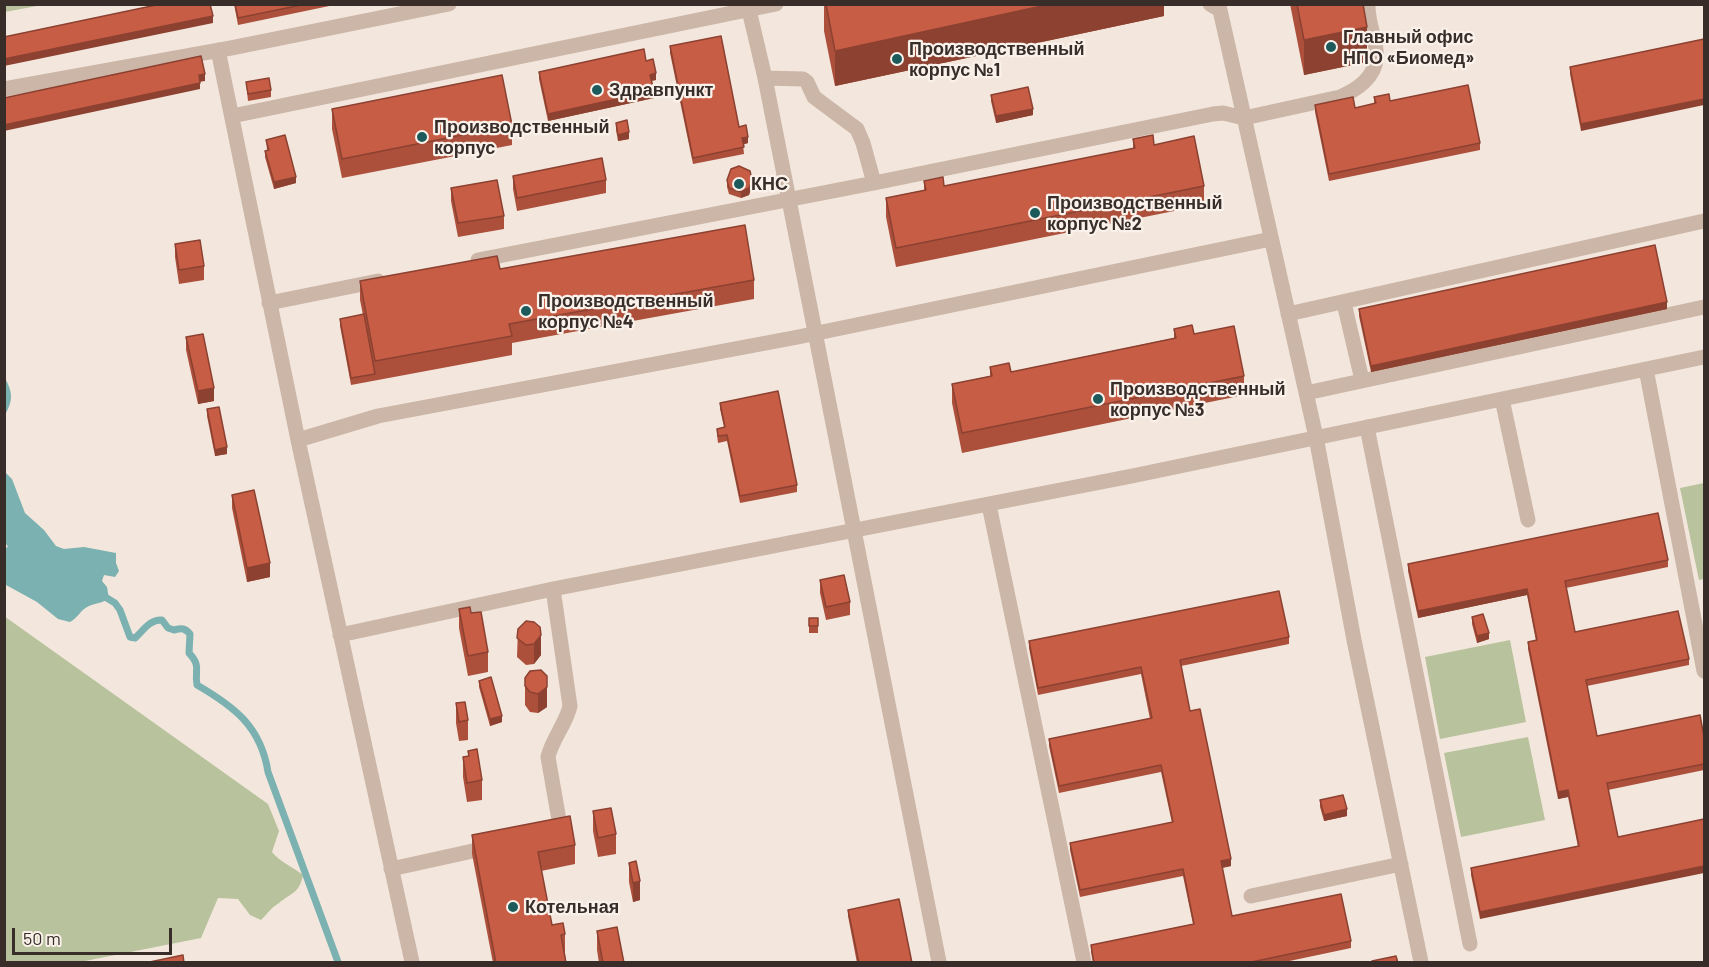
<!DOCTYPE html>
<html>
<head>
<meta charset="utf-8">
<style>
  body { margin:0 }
  #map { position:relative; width:1709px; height:967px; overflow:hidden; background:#f3e7dd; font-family:Barlow,sans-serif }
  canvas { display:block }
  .frame { position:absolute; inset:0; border:6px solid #382d29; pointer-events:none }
  .scale { position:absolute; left:12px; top:928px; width:160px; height:27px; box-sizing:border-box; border:3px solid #382d29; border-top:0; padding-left:8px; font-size:18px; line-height:21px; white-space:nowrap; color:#382d29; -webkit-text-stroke:4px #faf2ea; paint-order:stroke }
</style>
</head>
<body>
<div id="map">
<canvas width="1709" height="967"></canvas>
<div class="frame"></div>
<div class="scale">50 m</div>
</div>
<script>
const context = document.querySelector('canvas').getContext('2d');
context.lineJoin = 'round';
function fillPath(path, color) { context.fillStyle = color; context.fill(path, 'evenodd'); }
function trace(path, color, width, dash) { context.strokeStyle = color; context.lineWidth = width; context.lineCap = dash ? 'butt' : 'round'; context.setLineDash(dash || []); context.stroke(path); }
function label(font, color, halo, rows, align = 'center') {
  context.font = font + ' Barlow,sans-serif'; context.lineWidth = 4.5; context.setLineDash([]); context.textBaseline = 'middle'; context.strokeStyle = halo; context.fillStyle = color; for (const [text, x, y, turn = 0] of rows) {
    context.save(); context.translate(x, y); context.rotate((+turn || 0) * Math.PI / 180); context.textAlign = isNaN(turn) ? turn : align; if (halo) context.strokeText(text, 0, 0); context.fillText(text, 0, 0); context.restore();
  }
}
fillPath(new Path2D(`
  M5,4H42V5L5,12Z
  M1704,483V579L1699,580L1680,488Z
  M4,616L268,804L279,831L272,852C281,863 292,866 303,875C299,894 292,892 279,903C272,907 267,914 261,920L250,915L238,899L218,898L201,938L80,962H5Z
  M1510,640L1526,722L1440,739L1425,657Z
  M1528,737L1545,820L1461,837L1444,753Z`), '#b8c29c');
fillPath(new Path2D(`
  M5,378C13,393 13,400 5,415Z
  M5,472L12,479L25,513L44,530L56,546L64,549L84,547L116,553V563L119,571L115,577L104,575L102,581L107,587L109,599C102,603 96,603 89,606C81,609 78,618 70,622L58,619L37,602L6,585L5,548L8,547L4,541Z`), '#7bb1b0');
trace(new Path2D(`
  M102,595L115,603L120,610L130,637L135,638C143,631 150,619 162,620L168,628L174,630C182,628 185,628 190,634L189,653C202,667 194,670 197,685C235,707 261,727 268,772L338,962`), '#7bb1b0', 7);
trace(new Path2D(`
  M1210,4L1220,10L1316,437L1354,640L1421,962
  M749,10L765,78L939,962
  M218,50L298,440L412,962
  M765,78L803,79L807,82L814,97L857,129L863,143L874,183
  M4,89L231,48L449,4
  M232,116L776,4
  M478,260L874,183L1213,114L1223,113L1244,118L1340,97C1349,93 1357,89 1364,82C1390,57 1367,34 1368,4
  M269,303L378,281
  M1344,303L1362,380
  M1288,314L1704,221
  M1646,369L1704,671
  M1306,393L1704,307
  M1502,399L1528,520
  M1367,427L1470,944
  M298,440L378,416L798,337L1271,239
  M989,505L1084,962
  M340,635L553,589L1132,476L1704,357
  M549,833L557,825L559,820L548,757C552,739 566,724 570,706L553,589
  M391,869L491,847
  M1251,896L1401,864`), '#cbb6a8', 15);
fillPath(new Path2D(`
  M234,4H339L238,25Z
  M824,4H1164V16L835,86L824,31Z
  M1290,4H1363L1367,62L1304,75Z
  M1704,39L1581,131L1570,74V67Z
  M670,46L739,127L748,143L743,144L744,154L693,164L670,53Z
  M646,61L656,80L651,81L654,98L548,121L539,79V72Z
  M246,82L271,90V97L248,101Z
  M991,95L1033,115L996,123L991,101Z
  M1374,97L1390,101L1480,143V150L1329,181L1315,112V105L1355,108L1374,104Z
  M332,109L512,125V145L342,178L332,129Z
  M616,123L629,139L618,141L616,130Z
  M1133,139L1154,145L1204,186V205L896,267L886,217V198L924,190V181L944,186L1133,149Z
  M266,140L296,183L274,189L265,157V151L267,150Z
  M513,176L606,180V193L517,211L513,189Z
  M727,180L752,186L749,195L741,198L729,194L727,187Z
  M451,188L504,216V229L458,237L451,201Z
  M175,244L204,266V280L179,284L175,257Z
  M500,269L754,280V299L512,343V355L351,385L340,326V319L363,315L360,300V281Z
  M1359,309H1667L1371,372L1359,316Z
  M1174,329L1194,334L1244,376V395L962,453L952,403V384L990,376V367L1011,372L1174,338Z
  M186,337L214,401L198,404L186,350Z
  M720,403L797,485V492L740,503L727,441L718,443L717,435V429L724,427L720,409Z
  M207,409L227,454L215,456L207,416Z
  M232,495L270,577L247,582L232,508Z
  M1668,560V567L1566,588L1575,632L1689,659V665L1587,686L1597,736L1704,737V770L1608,790L1618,837L1480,919L1471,875V868L1578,847L1568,797L1558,799L1528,649V642L1536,641L1527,595L1418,618L1408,571V564Z
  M820,580L850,602V615L826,620L820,593Z
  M459,609L471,613L488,652V672L468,676L459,628Z
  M1472,617L1489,639L1477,643L1472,624Z
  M809,618H818V633H809Z
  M526,621L541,655L534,664L526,665L517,657L518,629Z
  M1289,637V644L1181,666L1190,711L1231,866L1222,868L1232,916L1351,941V948L1280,963H1093L1091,952V945L1193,924L1183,876L1080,897L1070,850V843L1172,823L1161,772L1059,793L1049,746V739L1150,719L1141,674L1038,695L1029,648V641Z
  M530,671L547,707L538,713L530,712L525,705V678Z
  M479,681L502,722L490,726L479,687Z
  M456,703L468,720V740L459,741L456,723Z
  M468,751L482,780V800L467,802L463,777V757L468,756Z
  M1320,800L1347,816L1324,821L1320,807Z
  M593,811L616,834V854L598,857L593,831Z
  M472,835L575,845V864L541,871L552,925L565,934V954L566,963H493L472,854Z
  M629,863L640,900L633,902L629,882Z
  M848,910L912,963H857L848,916Z
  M597,931L624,963H599L597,950Z`), '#ac503c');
fillPath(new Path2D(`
  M1051,4H1164V16L835,86V51Z
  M213,16V23L4,66V59Z
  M1367,27V62L1304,75V40Z
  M656,73V80L650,81V75Z
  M205,74V81L199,82V75Z
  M200,83V89L4,131V125Z
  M654,91V98L548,121V114Z
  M1704,99V105L1581,131V124Z
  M1033,109V115L996,123V116Z
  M629,132V139L618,141V135Z
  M748,137V143L742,145V138Z
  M296,177V183L274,189V182Z
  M752,180V186L749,195L741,198V192Z
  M1667,302V309L1371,372V366Z
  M214,388V401L198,404V391Z
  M227,447V454L215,456V450Z
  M270,563V577L247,582V568Z
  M1527,589V595L1418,618V611Z
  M1489,633V639L1477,643V636Z
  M541,635V655L534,664V644Z
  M547,687V707L538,713V694Z
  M502,716V722L490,726V719Z
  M1568,790V797L1558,799V792Z
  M1347,809V816L1324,821V815Z
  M1231,859V866L1221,868V861Z
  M1704,866V873L1480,919V912Z
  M640,881V900L633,902V883Z`), '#8c4131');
const building = new Path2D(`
  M161,4H210L213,16L4,59V37Z
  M235,4H306L238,18Z
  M826,4H1051L835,51Z
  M1297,4H1363L1367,27L1304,40Z
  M721,36L739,127L746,125L748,137L742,138L744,147L693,158L670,46Z
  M1704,39V99L1581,124L1570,67Z
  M644,49L646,61L653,59L656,73L650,75L654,91L548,114L539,72Z
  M201,56L205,74L199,75L200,83L4,125V98Z
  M502,75L512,125L342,159L332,109Z
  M269,78L271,90L248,94L246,82Z
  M1468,85L1480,143L1329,174L1315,105L1353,97L1355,108L1376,103L1374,97L1389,94L1390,101Z
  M1028,87L1033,109L996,116L991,95Z
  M627,120L629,132L618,135L616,123Z
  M285,135L296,177L274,182L265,151L269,150L266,140Z
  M1153,135L1154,145L1194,136L1204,186L896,248L886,198L926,190L924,181L943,177L944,186L1135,148L1133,139Z
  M602,158L606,180L517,198L513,176Z
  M739,166L750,171L752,180L749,188L741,192L729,188L727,180L731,169Z
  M497,180L504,216L458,223L451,188Z
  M745,225L754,280L509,324L512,336L375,361L360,281L497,256L500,269Z
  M200,240L204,266L179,270L175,244Z
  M1655,245L1667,302L1371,366L1359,309Z
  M364,314L375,374L351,378L340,319Z
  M1192,325L1194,334L1234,326L1244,376L962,433L952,384L992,376L990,367L1009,363L1011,372L1176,338L1174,329Z
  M203,334L214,388L198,391L186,337Z
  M778,391L797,485L740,496L727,435L718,436L717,429L725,427L720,403Z
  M219,407L227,447L215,450L207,409Z
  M254,490L270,563L247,568L232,495Z
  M1658,513L1668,560L1565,581L1575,632L1678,611L1689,659L1586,680L1597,736L1700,715L1704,737V764L1607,783L1618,837L1704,819V866L1480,912L1471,868L1579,846L1568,790L1558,792L1528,642L1537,640L1527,589L1418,611L1408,564Z
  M844,575L850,602L826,607L820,580Z
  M1279,591L1289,637L1180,660L1190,711L1200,709L1231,859L1221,861L1232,916L1341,894L1351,941L1247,963H1094L1091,945L1194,924L1183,869L1080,890L1070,843L1173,822L1161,765L1059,786L1049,739L1152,718L1141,667L1038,688L1029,641Z
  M470,607L471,613L481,612L488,652L468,656L459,609Z
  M1483,614L1489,633L1477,636L1472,617Z
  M809,618H818V626H809Z
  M526,621L534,622L540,627L541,635L534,644L526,645L517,638L518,629Z
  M541,670L547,676V687L538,694L530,692L525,686V678L530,671Z
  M491,677L502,716L490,719L479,681Z
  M465,702L468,720L459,722L456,703Z
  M477,749L482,780L467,783L463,757L469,756L468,751Z
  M1343,795L1347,809L1324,815L1320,800Z
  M611,808L616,834L598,838L593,811Z
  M570,816L575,845L538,852L552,925L563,923L565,934L561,935L566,963H496L472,835Z
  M636,861L640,881L633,883L629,863Z
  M899,899L912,963H859L848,910Z
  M617,927L624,963H603L597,931Z
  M183,955L184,963H145Z
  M1396,956L1398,963H1373L1372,961Z`);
fillPath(building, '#c85d46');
trace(building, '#8c4131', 1.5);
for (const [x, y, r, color] of [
  [1331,47,6,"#1d5a5b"],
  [897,59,6,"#1d5a5b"],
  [597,90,6,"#1d5a5b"],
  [422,137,6,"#1d5a5b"],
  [739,184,6,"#1d5a5b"],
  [1035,213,6,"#1d5a5b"],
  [526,311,6,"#1d5a5b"],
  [1098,399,6,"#1d5a5b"],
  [513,907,6,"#1d5a5b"]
]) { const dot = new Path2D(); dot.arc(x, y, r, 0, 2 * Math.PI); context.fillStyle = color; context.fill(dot); trace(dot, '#faf2ea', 2); }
label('bold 18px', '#382d29', '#faf2ea', [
  ["Главный офис",1343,37],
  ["НПО «Биомед»",1343,58],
  ["Производственный",909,49],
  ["корпус №1",909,70],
  ["Здравпункт",609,90],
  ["Производственный",434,127],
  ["корпус",434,148],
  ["КНС",751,184],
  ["Производственный",1047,203],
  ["корпус №2",1047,224],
  ["Производственный",538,301],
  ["корпус №4",538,322],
  ["Производственный",1110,389],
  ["корпус №3",1110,410],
  ["Котельная",525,907]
], 'left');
</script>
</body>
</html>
